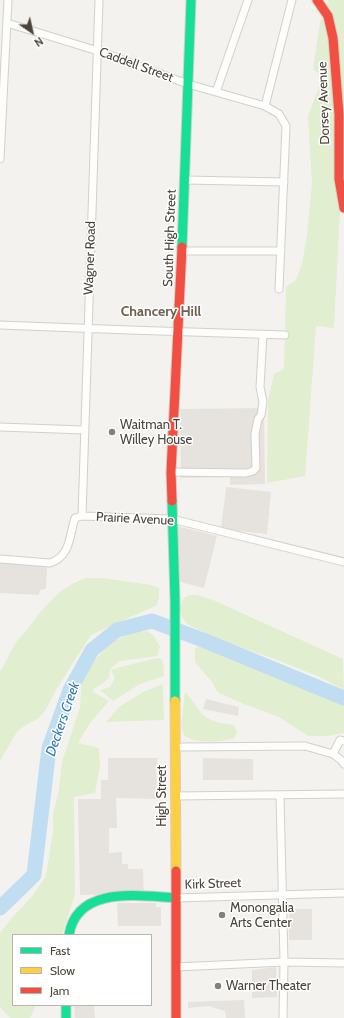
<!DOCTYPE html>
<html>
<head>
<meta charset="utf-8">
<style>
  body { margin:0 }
  #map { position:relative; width:344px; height:1018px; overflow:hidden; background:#f4f2ee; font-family:Cabin,sans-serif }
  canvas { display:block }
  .legend { position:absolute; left:12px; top:934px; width:140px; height:72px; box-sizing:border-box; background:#fff; border:1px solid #b7b4b0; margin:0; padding:5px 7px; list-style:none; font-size:12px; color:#4b4439 }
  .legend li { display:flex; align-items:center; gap:8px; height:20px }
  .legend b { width:20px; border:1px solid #b7b4b0 }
  .north { position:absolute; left:12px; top:12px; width:40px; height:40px; -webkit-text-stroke:3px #fff; paint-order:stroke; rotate:146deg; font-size:11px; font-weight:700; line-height:16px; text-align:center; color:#4b4439 }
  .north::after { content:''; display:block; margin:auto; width:14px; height:18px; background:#4b4439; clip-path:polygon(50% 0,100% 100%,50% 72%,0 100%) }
</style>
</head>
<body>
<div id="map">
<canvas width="344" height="1018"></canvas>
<ul class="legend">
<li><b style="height:5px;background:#16e098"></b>Fast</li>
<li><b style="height:5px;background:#ffcf43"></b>Slow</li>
<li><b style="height:5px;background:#f24e42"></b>Jam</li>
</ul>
<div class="north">N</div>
</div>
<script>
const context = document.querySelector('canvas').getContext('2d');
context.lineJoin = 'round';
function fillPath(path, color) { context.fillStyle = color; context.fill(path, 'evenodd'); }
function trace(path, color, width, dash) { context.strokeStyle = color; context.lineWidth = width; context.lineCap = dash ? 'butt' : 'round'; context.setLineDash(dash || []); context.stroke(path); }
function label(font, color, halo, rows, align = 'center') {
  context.font = font + ' Cabin,sans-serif'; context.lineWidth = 3; context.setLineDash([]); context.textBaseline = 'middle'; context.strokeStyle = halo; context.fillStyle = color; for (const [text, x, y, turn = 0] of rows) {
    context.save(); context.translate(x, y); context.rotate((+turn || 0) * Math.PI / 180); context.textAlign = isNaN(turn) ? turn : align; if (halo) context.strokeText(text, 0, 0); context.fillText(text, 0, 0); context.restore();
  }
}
fillPath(new Path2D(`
  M328,0H344V132L334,328L316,326L305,476L267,483L268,401L274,374L284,369L286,287L296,280L302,264L307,235L312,183L308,116L323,77L313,69L320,22Z
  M86,578H102L151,585L159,588V597L157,605L91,635L57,688L45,711L39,718L24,726L17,732L0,761V671C6,663 9,653 15,644C18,639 23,635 27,630C43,608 59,587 86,578Z
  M189,595H197L213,600L343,659L344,690L320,677L277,660L218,639L187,624L182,617L180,609L182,600Z
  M147,631L154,636L160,647L157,656L120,661L110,669L109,678L103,683L93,689V692L109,701L90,723L78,743L99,748L100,766L95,793L74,797L75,894L62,935H13V1005H36L30,1018H10L0,1007V933L11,919L33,895L46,876L53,831V815L59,789L62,762L80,707L81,690L83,677L87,670L104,650L118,639L130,633Z
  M198,646L344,705V733L326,736H308L279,717L244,704L219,693L216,690L212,682L195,662V649Z
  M158,658L163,660L164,676L140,684L113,701L100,690L110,687L115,678L111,670L124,666Z
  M163,684L164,720L106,722L119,707L145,691Z
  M185,692C191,697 194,704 199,710C207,722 221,723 234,725L237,733L235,737C223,743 194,744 184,735L181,727Z`), '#e1eecf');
fillPath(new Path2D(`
  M264,408L265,484L230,485V477L181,478L180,409Z
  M226,487L271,492L267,534L221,529Z
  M177,526L217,536L204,588L180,582Z
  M0,563L47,566L46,589L40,590L39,595L0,593Z
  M206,699L239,707L238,716L203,709Z
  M108,758H158L156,766L157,799L116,798L117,828H109V853L122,852V864H128V869H143L144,894L80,895L78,799H101V780H108Z
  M203,758L253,759V780H203Z
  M117,903H156V907H161V926H118Z
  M289,909H312V940H289Z
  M276,967L277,997L252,998V970Z
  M244,1000L245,1018H226L225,1011L209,1006L188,1008V1002Z
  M74,1005H94L95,1018H75Z`), '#e6e3df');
trace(new Path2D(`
  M0,908L34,875L49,748L70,690L92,650L117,630L152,621L203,640L344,698`), '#c0ddf1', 15);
const street = new Path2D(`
  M7,23L98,51L188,84L265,106L279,114L286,126L279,289
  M216,92L248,0
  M265,106L292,0
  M0,159L8,0
  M185,180L284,182
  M182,251H281
  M0,325L129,330L285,335
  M0,427L84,430
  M171,472L246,473L253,471L256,468L255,434L258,419L261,415L263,402L260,387L263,334
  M82,516L99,0
  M0,559L50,563C71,556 69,536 75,518L82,516L172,519L344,562
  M182,747L305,746L333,754L341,760L344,764
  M333,754L340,740L344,741
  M175,796L344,794
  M280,796L284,962L283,1018
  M176,898L344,893
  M176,967L284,962L344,963`);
const fast = new Path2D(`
  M182,247L191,0
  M172,501L175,600V701
  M69,935C77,885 139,896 176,898
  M66,1005V1018`);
const slow = new Path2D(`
  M175,701L176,871`);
const jam = new Path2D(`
  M317,0L328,16L333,38L339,115V179L344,208
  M172,501L171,472L182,247
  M176,871V1018`);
trace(street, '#d2d0cb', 9);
trace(fast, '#d3cfc5', 11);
trace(slow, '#d3cfc5', 11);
trace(jam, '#d3cfc5', 11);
trace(street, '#fdfdfc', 7);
trace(fast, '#16e098', 9);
trace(slow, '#ffcf43', 9);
trace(jam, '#f24e42', 9);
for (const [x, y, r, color] of [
  [112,432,4,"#868178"],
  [222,915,4,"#868178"],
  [218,986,4,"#868178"]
]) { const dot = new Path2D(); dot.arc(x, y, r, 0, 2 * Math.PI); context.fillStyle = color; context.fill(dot); trace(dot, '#fff', 1.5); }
label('13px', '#4b4439', '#fff', [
  ["Caddell Street",136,65,20],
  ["Dorsey Avenue",324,103,-92],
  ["South High Street",170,238,-88],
  ["Wagner Road",90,258,-88],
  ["Prairie Avenue",135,519,3],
  ["High Street",162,796,-90],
  ["Kirk Street",213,884,-2]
]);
label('13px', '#4b4439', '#fff', [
  ["Waitman T.",120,425],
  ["Willey House",120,440],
  ["Monongalia",230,908],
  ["Arts Center",230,923],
  ["Warner Theater",226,986]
], 'left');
label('bold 14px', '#6e6250', '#fff', [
  ["Chancery Hill",161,312]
]);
label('italic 14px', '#2e7ab2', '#fff', [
  ["Deckers Creek",63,719,-71]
]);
</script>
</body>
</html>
